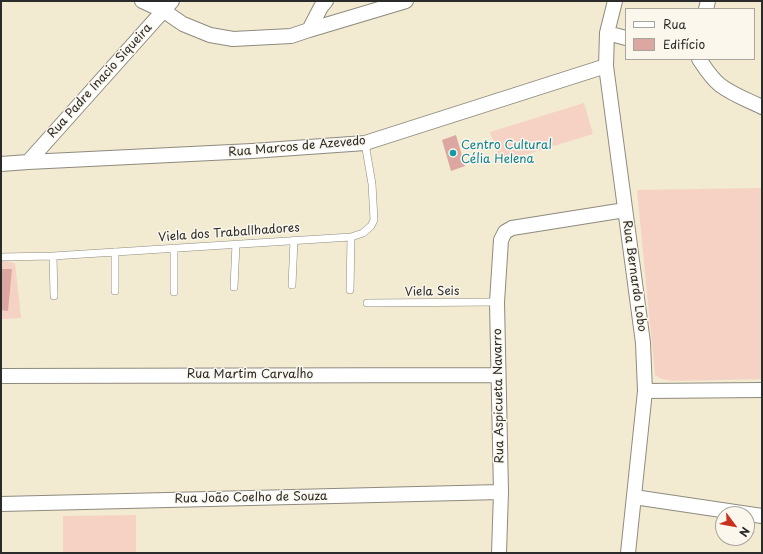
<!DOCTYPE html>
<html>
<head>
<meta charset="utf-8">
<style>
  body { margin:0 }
  #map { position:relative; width:763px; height:554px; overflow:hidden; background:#f2ead1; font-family:"Playpen Sans",sans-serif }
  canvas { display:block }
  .frame { position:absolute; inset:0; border:2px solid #2b2b2b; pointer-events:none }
  .legend { position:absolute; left:625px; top:8px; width:130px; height:52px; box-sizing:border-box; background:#fbf7ec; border:1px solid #a8a59f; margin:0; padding:5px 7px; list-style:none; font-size:12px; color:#2b2b2b }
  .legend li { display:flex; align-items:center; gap:8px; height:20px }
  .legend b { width:20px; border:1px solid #a8a59f }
  .north { position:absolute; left:715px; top:506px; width:40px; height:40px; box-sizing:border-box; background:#fbf7ec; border:1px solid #a8a59f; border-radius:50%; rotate:122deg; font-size:11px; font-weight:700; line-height:16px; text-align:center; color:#2b2b2b }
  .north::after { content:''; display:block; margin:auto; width:14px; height:18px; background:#c8321e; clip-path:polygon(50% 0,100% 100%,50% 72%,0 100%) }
</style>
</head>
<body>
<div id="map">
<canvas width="763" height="554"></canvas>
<div class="frame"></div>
<ul class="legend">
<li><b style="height:5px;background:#fff"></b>Rua</li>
<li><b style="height:11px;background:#dda7a1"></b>Edifício</li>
</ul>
<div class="north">N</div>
</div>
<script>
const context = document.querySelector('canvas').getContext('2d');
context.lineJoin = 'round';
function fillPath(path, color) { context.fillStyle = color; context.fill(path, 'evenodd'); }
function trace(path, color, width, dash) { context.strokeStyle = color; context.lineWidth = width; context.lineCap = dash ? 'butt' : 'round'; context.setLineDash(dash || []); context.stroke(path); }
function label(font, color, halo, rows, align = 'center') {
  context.font = font + ' "Playpen Sans",sans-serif'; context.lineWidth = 3; context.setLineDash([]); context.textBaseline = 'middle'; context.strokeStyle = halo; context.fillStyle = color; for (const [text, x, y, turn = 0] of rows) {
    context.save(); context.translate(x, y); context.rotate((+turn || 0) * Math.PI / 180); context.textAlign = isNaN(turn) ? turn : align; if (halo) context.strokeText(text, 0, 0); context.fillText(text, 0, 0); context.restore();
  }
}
fillPath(new Path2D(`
  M584,103L593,134L501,162L490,132Z
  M762,188V379L672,381L662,379L655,375L637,190Z
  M1,260L15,263L21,318L1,319Z
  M136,515V553H63V516Z`), '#f6d2c4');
fillPath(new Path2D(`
  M456,135L465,166L451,171L442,140Z
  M1,269H12L8,311L1,310Z`), '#dda7a1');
const service = new Path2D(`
  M174,248V292
  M115,252V291
  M53,256L54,296
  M1,257L53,256L351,237L363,233L371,226L374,220L372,184L365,143
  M292,285L294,240
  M234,287L236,244
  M350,290L351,237
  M367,303L497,302`);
const minor = new Path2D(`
  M142,1L164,11L183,24L210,35L233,39L291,36L309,30L406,1
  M615,1L607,33L606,66L643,343L645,391L628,553
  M706,9L708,1
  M309,30L321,7L326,1
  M607,33L626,38
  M699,59C705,68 711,78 720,85C733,95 748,100 762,107
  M28,162L172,1
  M1,164L28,162L252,151L365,143L606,66
  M1,376L498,375
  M645,391L762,390
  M634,497L762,516
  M1,504L501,492
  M499,553L501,492L497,302L501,240L505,232L512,228L625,210`);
trace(service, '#8e8a7e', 8);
trace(minor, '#8e8a7e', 16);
trace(service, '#fff', 7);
trace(minor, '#fff', 14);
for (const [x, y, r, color] of [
  [453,153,4,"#0f9aa8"]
]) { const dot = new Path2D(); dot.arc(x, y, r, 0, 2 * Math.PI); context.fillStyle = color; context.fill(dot); trace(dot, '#fbf7ec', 1.5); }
label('12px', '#2b2b2b', '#fbf7ec', [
  ["Rua Padre Inacio Siqueira",100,81,-48],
  ["Rua Marcos de Azevedo",297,147,-5],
  ["Viela dos Traballhadores",229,233,-4],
  ["Rua Bernardo Lobo",634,276,82],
  ["Viela Seis",432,292,-1],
  ["Rua Martim Carvalho",250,375],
  ["Rua Aspicueta Navarro",499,396,-91],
  ["Rua João Coelho de Souza",251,498,-1]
]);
label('12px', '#0d838f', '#fbf7ec', [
  ["Centro Cultural",461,146],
  ["Célia Helena",461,160]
], 'left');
</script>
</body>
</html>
